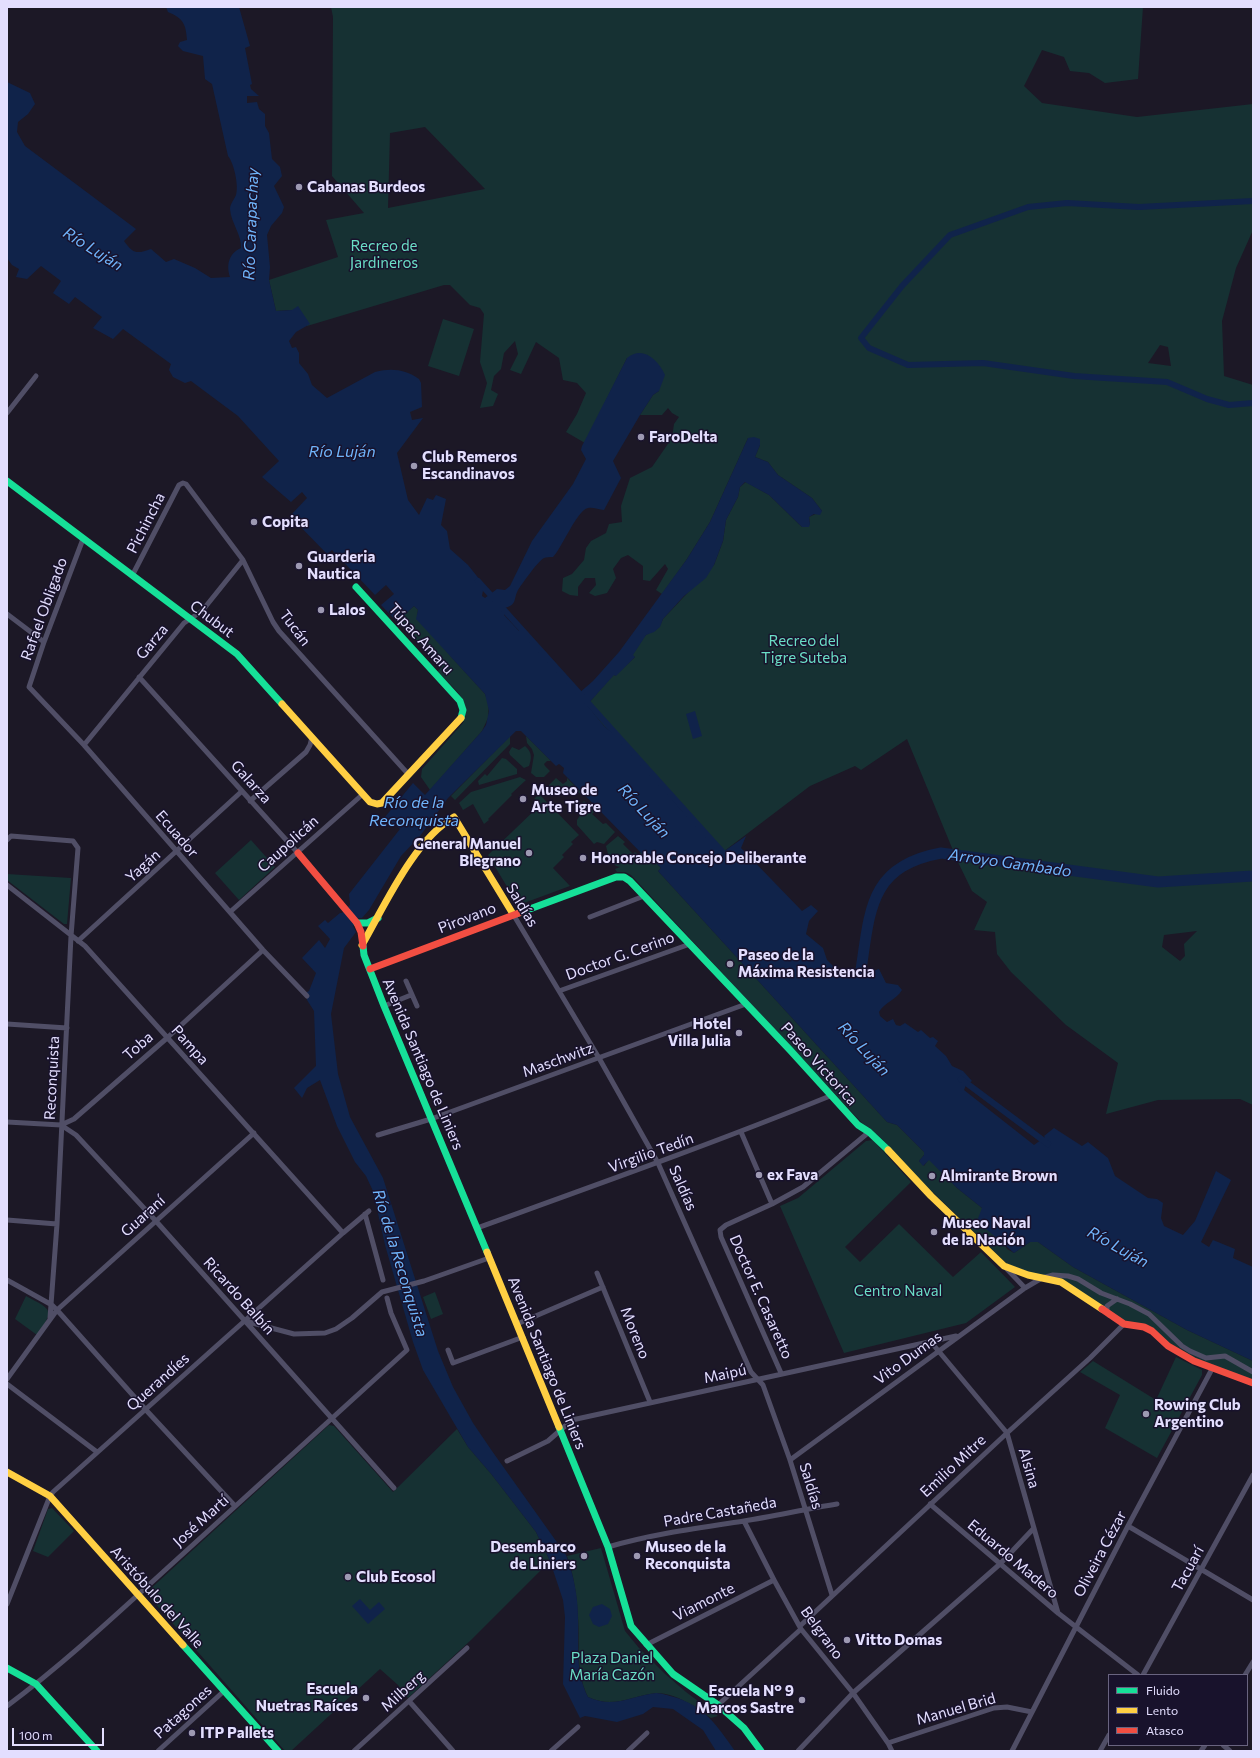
<!DOCTYPE html>
<html>
<head>
<meta charset="utf-8">
<style>
  body { margin:0 }
  #map { position:relative; width:1260px; height:1758px; overflow:hidden; background:#1c1826; font-family:Commissioner,sans-serif }
  canvas { display:block }
  .frame { position:absolute; inset:0; border:8px solid #e3defe; pointer-events:none }
  .legend { position:absolute; left:1108px; top:1674px; width:140px; height:72px; box-sizing:border-box; background:#18122c; border:1px solid #696480; margin:0; padding:5px 7px; list-style:none; font-size:12px; color:#e3defe }
  .legend li { display:flex; align-items:center; gap:8px; height:20px }
  .legend b { width:20px; border:1px solid #696480 }
  .scale { position:absolute; left:12px; top:1728px; width:92px; height:18px; box-sizing:border-box; border:2px solid #e3defe; border-top:0; padding-left:5px; font-size:12px; line-height:14px; white-space:nowrap; color:#e3defe; -webkit-text-stroke:3px #18122c; paint-order:stroke }
</style>
</head>
<body>
<div id="map">
<canvas width="1260" height="1758"></canvas>
<div class="frame"></div>
<ul class="legend">
<li><b style="height:5px;background:#16e098"></b>Fluido</li>
<li><b style="height:5px;background:#ffcf43"></b>Lento</li>
<li><b style="height:5px;background:#f24e42"></b>Atasco</li>
</ul>
<div class="scale">100 m</div>
</div>
<script>
const context = document.querySelector('canvas').getContext('2d');
context.lineJoin = 'round';
function fillPath(path, color) { context.fillStyle = color; context.fill(path, 'evenodd'); }
function trace(path, color, width, dash) { context.strokeStyle = color; context.lineWidth = width; context.lineCap = dash ? 'butt' : 'round'; context.setLineDash(dash || []); context.stroke(path); }
function label(font, color, halo, rows, align = 'center') {
  context.font = font + ' Commissioner,sans-serif'; context.lineWidth = 3; context.setLineDash([]); context.textBaseline = 'middle'; context.strokeStyle = halo; context.fillStyle = color; for (const [text, x, y, turn = 0] of rows) {
    context.save(); context.translate(x, y); context.rotate((+turn || 0) * Math.PI / 180); context.textAlign = isNaN(turn) ? turn : align; if (halo) context.strokeText(text, 0, 0); context.fillText(text, 0, 0); context.restore();
  }
}
fillPath(new Path2D(`
  M331,7H1143L1138,79L1105,83L1089,73L1070,71L1064,57L1042,50L1024,86L1042,103L1137,117L1253,104V230L1236,268L1222,321L1224,376L1253,385V1105L1240,1099L1158,1100L1106,1114L1118,1063L1066,1025L1011,972L997,954L995,932L974,930L987,902L972,891L957,860L907,739L861,770L855,766L810,786L723,852L687,813L682,811L657,781L617,737L604,726L587,705L614,674L615,676L635,657L632,655C637,649 640,642 645,636C653,628 657,635 663,619L714,565L723,541L726,520L738,497L740,487L746,482L769,495L802,527L810,524L809,517L822,511L812,498L778,475L768,462L755,457L760,445L748,438L710,522L687,559L662,594L656,590L668,569L665,564L650,581L643,580V566L628,555L621,558L613,569L616,578L607,593L595,596L589,593L596,585L595,578H585L578,587V596L570,595L562,591L563,578L572,574L584,560L586,548L591,541L606,533L609,524L622,522L621,506L630,478L652,467L672,438L674,424L679,417L672,413L668,408L662,415H640L653,395L659,391L627,358L585,443L566,432L577,414L586,393L577,383L563,380L559,358L536,342L521,374L510,370L518,354L515,341L504,353L501,369L494,376L491,390L498,394L493,406L480,408L487,383L480,362L484,314L480,308L470,305L450,285H444L307,326L292,310L276,311L269,280L338,257L326,220L364,213L332,176L333,17ZM425,127L485,189L388,208L390,133ZM1160,345L1168,347L1171,366L1148,363ZM1197,931L1184,944L1185,956L1180,961L1162,947L1164,935Z
  M443,319L474,329L459,376L428,366Z
  M414,606L418,610L417,616L453,659L485,694L489,704L488,718L482,731L430,790L421,777L422,769L463,723C475,702 450,685 437,672L442,667L398,621Z
  M510,736V744L455,800L451,796Z
  M526,736L551,761H547L544,764L545,766L550,771L544,777H536L531,773L534,755L532,749L527,743Z
  M525,746C532,752 532,758 529,766L524,768L510,755L509,752L512,747L519,750Z
  M502,758L506,759L517,769V774L479,785L478,781L485,774L487,776Z
  M520,777L526,780L511,794L512,795L488,819L489,820L484,824L473,804L463,810L459,803L471,792Z
  M556,778L563,784L567,781V778L586,797C581,793 576,791 571,791C562,792 549,803 549,785Z
  M539,794L579,835L571,842L573,844L562,855L564,857L553,868L570,886L524,903L520,900H515L488,855L539,806L537,804L540,801L534,799Z
  M584,801L595,811L592,814L603,824L606,823L615,832L604,844L597,842L594,844L577,825V820L582,812L580,805Z
  M618,836L625,842L623,844L633,854L635,852L638,855L641,852L645,857L648,855L661,868L658,871L887,1122L897,1125L924,1152V1155L919,1161L924,1166L929,1159L957,1188L982,1208L1007,1249L1014,1253L1030,1242H1038L1073,1267L1187,1330L1253,1361V1380L1194,1359L1169,1343L1153,1329L1128,1324L1080,1291L1007,1264L918,1178L882,1139L861,1122L631,875L625,872H617L615,869L620,867L616,866L606,856L608,854L606,846Z
  M251,840L275,867L239,900L215,873Z
  M7,874L71,878L67,924H64L7,880Z
  M873,1140L911,1182L845,1247L860,1262L899,1224L953,1277L981,1252L1015,1287L966,1323L844,1353L780,1206L798,1198L866,1141Z
  M435,1292L443,1314L431,1319L423,1297Z
  M26,1296C52,1310 55,1309 37,1335L15,1319Z
  M1176,1357L1202,1370V1375L1157,1458L1105,1428L1120,1395L1080,1372L1093,1361L1156,1400Z
  M329,1425L334,1426L393,1492L457,1429L468,1447L492,1475L536,1532L550,1561L471,1640L408,1698L398,1685L380,1669L291,1751H285L146,1593Z
  M52,1508L74,1531L48,1557L33,1551L48,1509Z
  M601,1548L625,1631L639,1648L664,1673L686,1692L718,1716L711,1718C699,1708 673,1692 656,1693C631,1696 613,1709 588,1697C575,1670 580,1646 578,1617C577,1597 574,1575 567,1556Z`), '#163133');
fillPath(new Path2D(`
  M166,7H239L250,46L245,48L252,84L250,85L251,89L259,96H247V103L257,102L259,109L265,114V126L269,133L272,159L280,167L282,176L274,186L284,207L282,213L271,226L267,235L270,267L269,280L276,311L292,310L298,306L310,324L296,332L289,341L292,348L296,347L299,353V363L308,374L312,385L327,398L375,372C391,368 405,369 419,379L421,383L422,407L410,412L412,420L423,418L397,453L408,500L419,515L427,498L433,500L436,495L446,499L441,525L447,531L450,549L468,565L484,585L482,596L485,598L497,589L505,590L510,586L532,541L573,484L586,459L581,450L582,446L627,358C642,345 658,359 665,375L659,391L653,395L640,415L613,461L621,478L604,510C599,510 593,507 588,508C577,510 562,548 553,557C550,557 546,557 544,558C538,561 522,584 518,590C513,599 518,605 504,608V615L519,631L523,629L545,657H549L556,670L578,694L593,681L619,652L687,559L710,522L748,438L754,437L760,439V445L755,457L768,462L778,475L812,498L822,511L820,515L814,514L809,517L810,524L809,527H802L769,495L745,482L740,487L738,497L726,520L723,541L714,565L706,578L684,596L663,619L660,627L654,632L646,635L633,655L635,657L616,676L614,675L587,705L604,726L617,737L657,781L682,811L687,813L720,851L723,852L746,836L741,848L802,911L811,905L818,911L809,921L806,934L823,948L827,960L845,978L857,969L861,953L867,959V973L879,969L886,983L898,985L902,990C896,1000 885,1002 879,1012L880,1016L887,1022L893,1019L896,1025L900,1026L905,1023L918,1032L921,1030L930,1038L933,1037L938,1041L935,1046L946,1056L952,1066L963,1071L972,1081L966,1085L964,1090L1034,1145L1045,1137L1044,1136L1054,1128L1082,1146L1088,1142L1108,1158L1115,1176L1148,1198L1157,1199L1163,1203L1161,1218L1164,1226L1183,1235L1195,1221L1216,1171L1231,1180L1201,1242L1209,1247L1213,1240L1235,1249L1233,1258L1253,1267V1361L1187,1330L1073,1267L1038,1242H1030L1014,1253L977,1221L982,1208L957,1188L929,1160L923,1166L919,1161L924,1155V1152L897,1125L887,1122L658,871L661,868L648,855L645,857L563,773L564,768L559,764L556,766L521,731H516L448,798L420,836L401,856L369,910L362,918H359L353,926L356,932L344,948L331,1014L338,1074L350,1117L383,1178L438,1351L453,1387L473,1423L492,1451L566,1555C574,1575 578,1598 578,1619C579,1647 575,1671 588,1697C613,1709 631,1696 656,1693C662,1693 669,1696 674,1697C705,1706 717,1726 735,1751H716L703,1730L673,1709L653,1707L643,1714L617,1722L585,1716L580,1718L563,1684L565,1617L563,1600L550,1561L536,1532L492,1475L468,1447L423,1370L413,1342L385,1245L373,1191L366,1176L355,1162L337,1126L320,1080L307,1088L302,1098L294,1088L316,1066L314,1011L307,1000V992L309,991L316,973L302,958L319,940L325,948L330,939L318,926L325,920L328,923L340,913H342L350,905L349,894L400,829L385,817L413,783L425,795L482,731L486,725L489,711L485,694L416,619L418,610L414,606L397,622L381,605L394,594L386,585L375,595L332,550L327,554L290,516L307,498L302,492L291,502L262,477L279,461L238,416L195,384L191,381L185,383L173,377L169,370L171,364L123,329L113,339L93,328L102,317L75,297L69,304L53,293L61,281L41,266L27,279L16,277L19,269L12,265L7,258L8,247H7V82L30,93L35,104L28,114L18,122L17,132L25,146L136,229L124,241C133,254 137,254 151,249L166,262L174,259L195,268L211,278L230,277C226,265 229,253 241,248C242,235 231,223 230,209C230,204 234,200 236,195C239,186 234,163 228,156L212,84L205,79L203,56L183,51L178,46L180,42L187,40C186,24 183,18 168,12Z
  M695,711L702,736L693,739L686,714Z
  M360,1599L370,1610L379,1602L385,1609L368,1624L352,1606Z
  M602,1604L610,1609L612,1616L608,1624L599,1627L593,1624L589,1615L593,1607Z`), '#10234a');
trace(new Path2D(`
  M1253,201L1139,207L1067,203L1028,207L950,235L902,286L861,338L869,348L908,365L983,363L1074,376L1167,382L1207,399L1229,405L1253,403
  M478,581L728,858
  M961,1079L1048,1144`), '#10234a', 6);
trace(new Path2D(`
  M861,970C870,909 870,866 941,853L1158,882L1253,876`), '#10234a', 11);
trace(new Path2D(`
  M7,413L36,376
  M83,539L44,642L29,687L84,745L263,950L307,996
  M132,576L179,485L183,483L186,484L243,560L273,622L279,631L409,775
  M7,614L44,642
  M139,677L298,853
  M84,745L184,623L202,611L243,560
  M250,801L306,752L310,745L312,737
  M7,840L11,836L73,841L78,848L71,936L57,1224L50,1318
  M7,885L85,946L343,1233
  M230,912L363,794
  M513,914L599,1058L658,1163L751,1372L763,1385L790,1460L832,1595
  M590,917L644,896
  M78,941L241,792
  M406,981L417,1006
  M559,991L690,944
  M384,1006L411,995
  M7,1024L67,1028
  M7,1122L61,1125L74,1119L167,1038L263,950
  M61,1125L76,1135L155,1220L394,1488
  M741,1132L772,1204
  M378,1135L431,1119L746,1004
  M365,1214L383,1280
  M7,1220L57,1224
  M477,1228C596,1185 714,1143 830,1096
  M1005,1267L1025,1288
  M597,1273L650,1402
  M7,1280L52,1305L57,1310L146,1410L235,1506
  M1109,1315L1107,1312V1306L1117,1299
  M245,1321L294,1334L325,1333L336,1329L352,1318L382,1292L424,1281L489,1258
  M517,1324L603,1287
  M931,1342L1007,1433L1058,1613
  M448,1350L453,1363L523,1337
  M781,1373L721,1237L720,1230L726,1225L772,1204L803,1187L869,1132
  M7,1379L57,1310L254,1133
  M7,1384L97,1452
  M790,1460L1025,1288L1042,1278L1053,1275L1068,1276L1078,1279L1101,1293L1130,1304L1149,1314L1182,1346L1190,1351L1206,1358L1225,1356L1253,1372
  M507,1461L548,1441L572,1420L956,1336
  M930,1504L1058,1613L1138,1675
  M744,1521L774,1580L801,1629L853,1693L888,1743L892,1751
  M1128,1526L1253,1600
  M608,1547C653,1534 698,1528 744,1521C775,1516 806,1509 837,1504
  M7,1604L50,1496L53,1492L343,1233L369,1211
  M800,1626L1007,1433L1090,1358L1124,1324
  M646,1645L774,1580
  M1143,1675L1253,1475
  M1245,1675L1253,1662
  M409,1701L453,1751
  M718,1705L801,1629
  M7,1706C66,1662 120,1611 174,1562C252,1491 330,1421 407,1350L391,1313L387,1298
  M888,1743L994,1708L1007,1707L1032,1712
  M1223,1745L1230,1751
  M158,1751L224,1691
  M354,1751L467,1648
  M551,1751L578,1727
  M628,1751L647,1733
  M798,1751L853,1693L1000,1564L1034,1528
  M1012,1751L1128,1526L1212,1369
  M1100,1751L1109,1735
  M1201,1751L1205,1745`), '#504e66', 5);
trace(new Path2D(`
  M7,481L237,654L282,704
  M356,587L460,701L463,710L461,718
  M519,913L616,877H624L630,881L790,1050L858,1125L869,1132L888,1150
  M357,923H368L378,918
  M363,946L364,955L384,1006L487,1252
  M559,1427L608,1547L631,1626L673,1674L718,1705L744,1728L761,1751
  M183,1645L278,1751
  M7,1668L36,1684L97,1751`), '#16e098', 7);
trace(new Path2D(`
  M282,704L370,802L377,804L382,803L461,718
  M362,945C385,905 414,840 454,817L513,914
  M888,1150L931,1196L1004,1266L1028,1275L1061,1282L1102,1309
  M487,1252L559,1427
  M7,1472L50,1496L183,1645`), '#ffcf43', 7);
trace(new Path2D(`
  M298,853L357,923L361,932L363,946
  M370,969L519,913
  M1102,1309L1124,1324L1144,1327L1152,1331L1168,1346L1194,1361L1253,1383`), '#f24e42', 7);
for (const [x, y, r, color] of [
  [299,187,4,"#9d99b2"],
  [641,437,4,"#9d99b2"],
  [414,466,4,"#9d99b2"],
  [254,522,4,"#9d99b2"],
  [299,566,4,"#9d99b2"],
  [321,610,4,"#9d99b2"],
  [523,799,4,"#9d99b2"],
  [529,853,4,"#9d99b2"],
  [583,858,4,"#9d99b2"],
  [730,964,4,"#9d99b2"],
  [739,1033,4,"#9d99b2"],
  [759,1175,4,"#9d99b2"],
  [932,1176,4,"#9d99b2"],
  [934,1232,4,"#9d99b2"],
  [1146,1414,4,"#9d99b2"],
  [584,1556,4,"#9d99b2"],
  [637,1556,4,"#9d99b2"],
  [348,1577,4,"#9d99b2"],
  [847,1640,4,"#9d99b2"],
  [366,1698,4,"#9d99b2"],
  [802,1700,4,"#9d99b2"],
  [192,1733,4,"#9d99b2"]
]) { const dot = new Path2D(); dot.arc(x, y, r, 0, 2 * Math.PI); context.fillStyle = color; context.fill(dot); trace(dot, '#18122c', 1.5); }
label('bold 15px', '#e3defe', '#18122c', [
  ["Cabanas Burdeos",307,187],
  ["FaroDelta",649,437],
  ["Club Remeros",422,457],
  ["Escandinavos",422,474],
  ["Copita",262,522],
  ["Guarderia",307,557],
  ["Nautica",307,574],
  ["Lalos",329,610],
  ["Museo de",531,790],
  ["Arte Tigre",531,807],
  ["General Manuel",521,844,"right"],
  ["Blegrano",521,861,"right"],
  ["Honorable Concejo Deliberante",591,858],
  ["Paseo de la",738,955],
  ["Máxima Resistencia",738,972],
  ["Hotel",731,1024,"right"],
  ["Villa Julia",731,1041,"right"],
  ["ex Fava",767,1175],
  ["Almirante Brown",940,1176],
  ["Museo Naval",942,1223],
  ["de la Nación",942,1240],
  ["Rowing Club",1154,1405],
  ["Argentino",1154,1422],
  ["Desembarco",576,1547,"right"],
  ["de Liniers",576,1564,"right"],
  ["Museo de la",645,1547],
  ["Reconquista",645,1564],
  ["Club Ecosol",356,1577],
  ["Vitto Domas",855,1640],
  ["Escuela",358,1689,"right"],
  ["Nuetras Raíces",358,1706,"right"],
  ["Escuela N° 9",794,1691,"right"],
  ["Marcos Sastre",794,1708,"right"],
  ["ITP Pallets",200,1733]
], 'left');
label('15px', '#6adec6', '#18122c', [
  ["Recreo de",384,246],
  ["Jardineros",384,263],
  ["Recreo del",804,641],
  ["Tigre Suteba",804,658],
  ["Centro Naval",898,1291],
  ["Plaza Daniel",612,1658],
  ["María Cazón",612,1675]
]);
label('15px', '#e3defe', '#18122c', [
  ["Pichincha",146,523,-63],
  ["Rafael Obligado",44,609,-70],
  ["Chubut",212,619,37],
  ["Tucán",295,628,53],
  ["Túpac Amaru",421,639,48],
  ["Garza",152,642,-50],
  ["Galarza",251,782,48],
  ["Ecuador",177,834,49],
  ["Caupolicán",288,844,-42],
  ["Yagán",143,866,-42],
  ["Saldías",522,905,59],
  ["Pirovano",467,918,-21],
  ["Doctor G. Cerino",620,956,-20],
  ["Pampa",190,1045,48],
  ["Toba",138,1046,-41],
  ["Maschwitz",558,1060,-20],
  ["Avenida Santiago de Liniers",423,1064,67],
  ["Paseo Victorica",819,1064,48],
  ["Reconquista",52,1078,-87],
  ["Virgilio Tedín",651,1153,-20],
  ["Saldías",683,1188,66],
  ["Guaraní",143,1216,-42],
  ["Ricardo Balbín",239,1296,48],
  ["Doctor E. Casaretto",761,1297,66],
  ["Moreno",635,1333,68],
  ["Vito Dumas",908,1358,-36],
  ["Avenida Santiago de Liniers",547,1363,68],
  ["Maipú",725,1374,-12],
  ["Querandíes",158,1382,-42],
  ["Emilio Mitre",953,1466,-43],
  ["Alsina",1029,1468,74],
  ["Saldías",811,1486,73],
  ["Padre Castañeda",720,1512,-10],
  ["José Martí",201,1521,-42],
  ["Oliveira Cézar",1100,1554,-62],
  ["Eduardo Madero",1013,1559,40],
  ["Tacuarí",1188,1569,-61],
  ["Aristóbulo del Valle",157,1597,48],
  ["Viamonte",704,1602,-27],
  ["Belgrano",822,1633,54],
  ["Milberg",403,1691,-42],
  ["Manuel Brid",956,1709,-16],
  ["Patagones",183,1712,-42]
]);
label('italic 16px', '#6fb4fb', '#18122c', [
  ["Río Carapachay",251,224,-88],
  ["Río Luján",93,249,32],
  ["Río Luján",342,452],
  ["Río de la",414,803],
  ["Reconquista",414,821],
  ["Río Luján",644,811,47],
  ["Arroyo Gambado",1010,863,8],
  ["Río Luján",864,1049,47],
  ["Río Luján",1118,1247,29],
  ["Río de la Reconquista",400,1263,73]
]);
</script>
</body>
</html>
